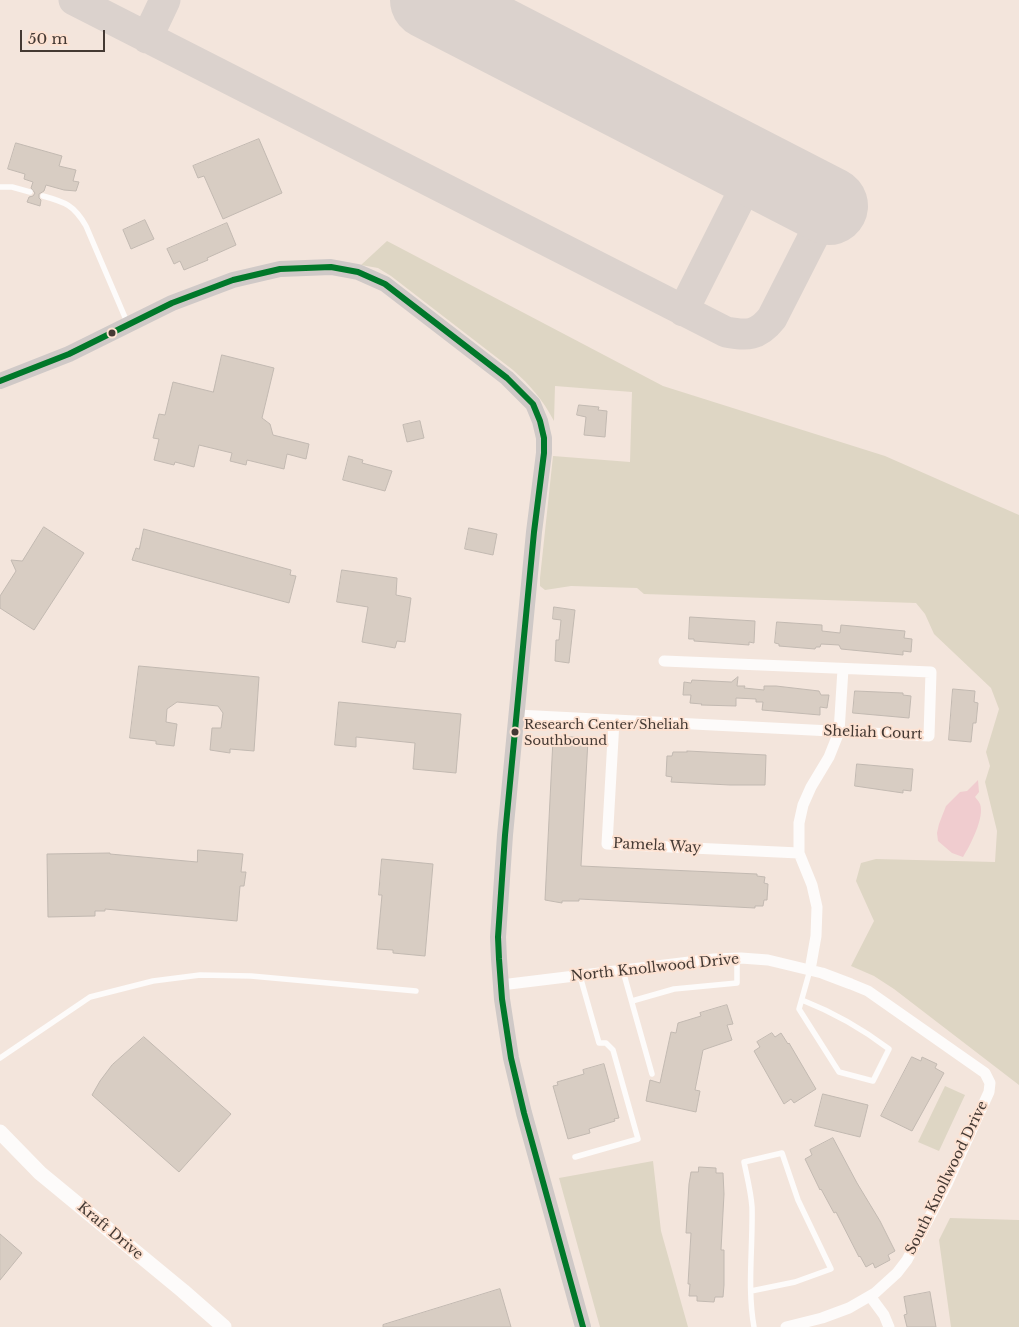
<!DOCTYPE html>
<html>
<head>
<meta charset="utf-8">
<style>
  body { margin:0 }
  #map { position:relative; width:1019px; height:1327px; overflow:hidden; background:#f3e5dc; font-family:"Libre Baskerville",serif }
  canvas { display:block }
  .scale { position:absolute; left:20px; top:30px; width:85px; height:22px; box-sizing:border-box; border:2px solid #443933; border-top:0; padding-left:6px; font-size:15px; line-height:18px; white-space:nowrap; color:#443933; -webkit-text-stroke:4px #fde2d2; paint-order:stroke }
</style>
</head>
<body>
<div id="map">
<canvas width="1019" height="1327"></canvas>
<div class="scale">50 m</div>
</div>
<script>
const context = document.querySelector('canvas').getContext('2d');
context.lineJoin = 'round';
function fillPath(path, color) { context.fillStyle = color; context.fill(path, 'evenodd'); }
function trace(path, color, width, dash) { context.strokeStyle = color; context.lineWidth = width; context.lineCap = dash ? 'butt' : 'round'; context.setLineDash(dash || []); context.stroke(path); }
function label(font, color, halo, rows, align = 'center') {
  context.font = font + ' "Libre Baskerville",serif'; context.lineWidth = 4; context.setLineDash([]); context.textBaseline = 'middle'; context.strokeStyle = halo; context.fillStyle = color; for (const [text, x, y, turn = 0] of rows) {
    context.save(); context.translate(x, y); context.rotate((+turn || 0) * Math.PI / 180); context.textAlign = isNaN(turn) ? turn : align; if (halo) context.strokeText(text, 0, 0); context.fillText(text, 0, 0); context.restore();
  }
}
fillPath(new Path2D(`
  M387,241L663,386L885,456L1019,515V1085L894,989L874,976L851,966L874,921L856,881L861,863L876,859L995,862L997,831L985,782L990,766L986,752L999,709L991,688L934,634L925,614L916,603L644,594L637,588L571,586L545,590L540,586V578L553,456L630,462L632,392L555,386L554,421C543,400 530,385 513,370L391,276L378,268L361,265Z
  M945,1086L965,1095L939,1151L918,1142Z
  M653,1161L661,1231L688,1327H600L559,1178Z
  M950,1218L1019,1220V1327H951L939,1240Z`), '#ded6c4');
fillPath(new Path2D(`
  M978,780L979,792L975,797C976,798 980,803 980,804C985,817 970,846 963,857L952,853L938,841L937,833L939,824L946,806L960,792L967,791Z`), '#f0cccf');
trace(new Path2D(`
  M74,0L726,332C747,336 758,336 772,318L829,206
  M147,38L165,0
  M683,311L755,168`), '#dbd2cd', 31);
trace(new Path2D(`
  M429,0L829,206`), '#dbd2cd', 78);
const building = new Path2D(`
  M259,139L282,193L223,219L204,176L198,178L193,166Z
  M16,143L62,156L59,166L76,170L73,181L79,182L76,191L64,190L46,185L44,191L39,194V198L41,200L40,206L27,202L29,197L33,196L35,193L31,188L33,182L24,179L25,174L8,169Z
  M145,220L154,239L131,249L123,230Z
  M227,223L236,245L207,258L208,260L184,270L180,261L174,264L167,249Z
  M222,355L274,368L262,418L270,424L273,435L309,444L306,459L287,454L284,469L247,460L246,465L230,461L232,453L199,445L194,467L175,462L174,465L154,460L159,439L153,438L159,414L165,415L173,382L213,392Z
  M579,405L599,407L598,410L607,411L605,437L584,435L586,417L577,415Z
  M420,421L424,438L407,442L403,425Z
  M349,456L363,460L362,463L392,471L385,491L343,480Z
  M44,527L84,553L34,630L0,608V596L16,571L11,560L22,561Z
  M469,528L497,534L493,555L465,549Z
  M144,529L291,570L290,575L296,576L289,603L132,560L136,548L139,549Z
  M342,570L397,578L396,595L411,598L405,642L397,641L395,648L362,642L368,607L337,602Z
  M554,607L575,610L569,663L555,661L556,640H559L561,620L553,619Z
  M690,617L755,621L754,643L749,642V645L694,641V639H689Z
  M777,622L822,625V631L840,633L841,625L905,631L904,638L912,639L911,652L903,651V655L841,649L839,645L821,644L820,647H816L815,649L779,646V644L775,643Z
  M139,666L259,677L254,751L230,749V753L210,750L212,728H221L223,713L218,706L177,702L167,709L166,722L177,724L174,746L156,744V741L130,738Z
  M738,677L737,686H745L744,688L764,690V686H776L819,691L821,695H829L827,708L820,707V715L762,710L763,702H756V699L736,698V706L701,705L702,704L690,703L691,695H683L684,682L691,683L692,680L731,682Z
  M953,689L975,691L974,702L978,703L976,723H973L971,742L949,740Z
  M855,691L903,693V695L911,696L909,718L853,713Z
  M339,702L461,714L456,773L413,769L415,743L356,737V747L335,745Z
  M562,736L582,738V740H588L581,866L757,874V876L765,877L764,883L768,884L767,900H764L763,906H755V908L579,899V901H562V903L545,900L553,739H561Z
  M687,751L766,755L765,785H730L671,782L672,777L666,776L667,756H672L673,752H687Z
  M857,764L913,769L911,791L903,790V793L855,786Z
  M198,850L243,854L241,872H246L244,886H240L237,921L105,909V911H95V916L48,917L47,854L110,853V854L197,862Z
  M382,859L433,864L425,956L393,953V950L377,949L382,895H379Z
  M727,1005L733,1024L727,1025L732,1040L703,1050L695,1090L700,1091L696,1112L646,1101L650,1080L660,1083L671,1032L676,1033L678,1023L701,1016L700,1013Z
  M772,1033L775,1037L781,1033L788,1044L789,1043L816,1089L794,1103L791,1099L784,1104L754,1051L760,1047L757,1042Z
  M144,1037L231,1114L179,1172L92,1095L100,1081L112,1065Z
  M912,1057L921,1061L922,1057L937,1064L935,1068L944,1073L912,1131L881,1116Z
  M604,1064L619,1118L614,1119L615,1121L589,1129L590,1133L568,1139L553,1086L558,1085L557,1082L584,1074L583,1070Z
  M823,1094L868,1105L860,1137L815,1126Z
  M833,1138L857,1183L880,1221L895,1251L888,1255L890,1260L875,1268L873,1263L866,1267L860,1256L859,1257L836,1212L834,1213L821,1189L820,1190L805,1159L812,1155L810,1150Z
  M699,1167L716,1168V1173H723L724,1194L721,1250H724V1285L723,1297H715L714,1302L697,1301V1296H689L690,1284H688L691,1233H686L689,1184L691,1172H698Z
  M0,1234L22,1253L0,1280Z
  M500,1289L511,1327H383V1325Z
  M930,1292L936,1327H907L904,1315L907,1314L904,1297Z`);
fillPath(building, '#d8cdc3');
trace(building, '#c2b9b1', 1);
trace(new Path2D(`
  M0,187H12L30,192
  M43,196C65,202 74,205 86,226L127,322
  M623,971L652,1074
  M802,1000C835,1013 860,1027 889,1049L873,1081L839,1072L799,1009L810,970
  M632,1001L674,989L737,983V958
  M0,1058L90,997L153,981L200,975L251,976L416,991
  M575,1157L638,1139L613,1050L606,1043H599L580,976
  M751,1291L795,1282L831,1269L798,1200L782,1153L744,1162C747,1177 751,1192 752,1207C753,1247 747,1288 754,1327`), '#fdfbfa', 5.5);
trace(new Path2D(`
  M517,715L929,736L931,672L664,661
  M614,721L607,844L799,853
  M810,970L816,936L817,907L812,885L799,853V823L803,805L811,787L829,757L839,732L843,669
  M501,985L714,959L741,958L768,960L822,973L851,984L868,991L985,1073L990,1083L989,1092L947,1184L907,1260L897,1273L875,1293L849,1308L822,1318L786,1327
  M870,1296L884,1315L889,1327`), '#fdfbfa', 11);
trace(new Path2D(`
  M0,1132L40,1173L183,1291L224,1327`), '#fdfbfa', 15);
trace(new Path2D(`
  M0,381L69,354L172,303L233,280L280,269L331,267L358,272L385,284L507,378L533,404L540,421L544,438V453L534,532L505,835L498,937L499,959L502,999L511,1058L524,1113L583,1327`), '#cfc9c7', 16);
trace(new Path2D(`
  M0,381L69,354L172,303L233,280L280,269L331,267L358,272L385,284L507,378L533,404L540,421L544,438V453L534,532L505,835L498,937L499,959L502,999L511,1058L524,1113L583,1327`), '#00782a', 6);
for (const [x, y, r, color] of [
  [112,333,4.5,"#443933"],
  [515,732,4.5,"#443933"]
]) { const dot = new Path2D(); dot.arc(x, y, r, 0, 2 * Math.PI); context.fillStyle = color; context.fill(dot); trace(dot, '#fde2d2', 2); }
label('13px', '#443933', '#fde2d2', [
  ["Research Center/Sheliah",524,725],
  ["Southbound",524,741]
], 'left');
label('14px', '#443933', '#fde2d2', [
  ["Sheliah Court",873,733,2],
  ["Pamela Way",657,846,3],
  ["North Knollwood Drive",655,968,-6],
  ["South Knollwood Drive",947,1178,-64],
  ["Kraft Drive",110,1231,40]
]);
</script>
</body>
</html>
